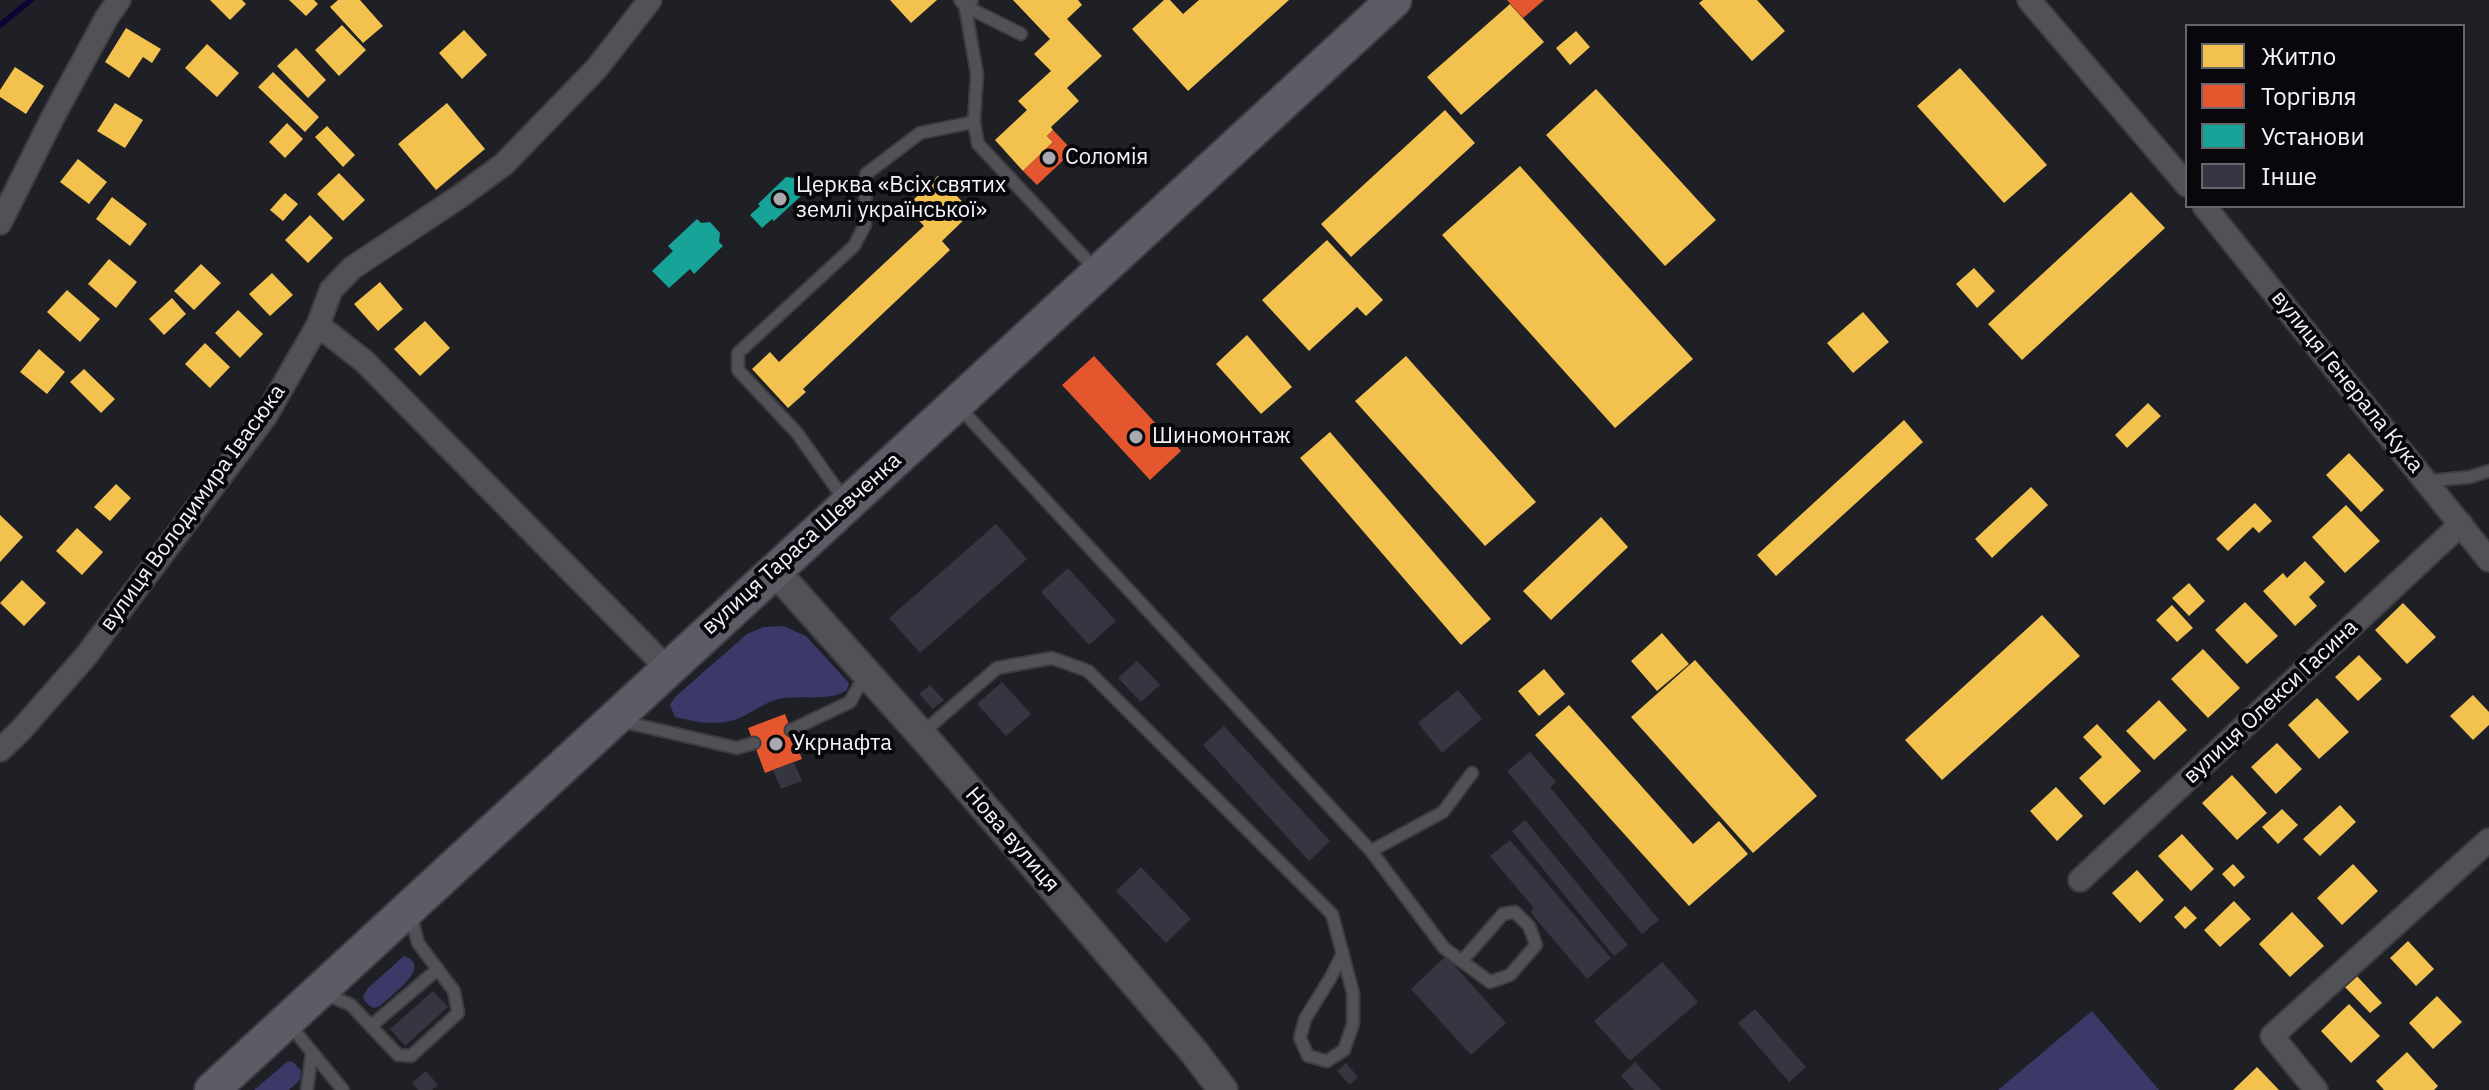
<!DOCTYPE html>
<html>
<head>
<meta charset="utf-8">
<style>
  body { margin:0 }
  #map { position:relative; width:2489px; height:1090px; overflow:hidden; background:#1f2025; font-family:"IBM Plex Sans",sans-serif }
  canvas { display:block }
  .legend { position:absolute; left:2185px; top:24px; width:280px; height:184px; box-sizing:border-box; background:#08080c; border:2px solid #66666c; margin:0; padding:10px 14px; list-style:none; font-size:24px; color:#f4f4fb }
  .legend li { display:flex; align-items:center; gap:16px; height:40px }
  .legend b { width:40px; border:2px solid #66666c }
</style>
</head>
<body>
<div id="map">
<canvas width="2489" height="1090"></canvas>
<ul class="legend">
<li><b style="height:22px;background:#f2c14e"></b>Житло</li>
<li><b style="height:22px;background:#e4572e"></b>Торгівля</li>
<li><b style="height:22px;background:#17a398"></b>Установи</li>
<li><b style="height:22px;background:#363643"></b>Інше</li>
</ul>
</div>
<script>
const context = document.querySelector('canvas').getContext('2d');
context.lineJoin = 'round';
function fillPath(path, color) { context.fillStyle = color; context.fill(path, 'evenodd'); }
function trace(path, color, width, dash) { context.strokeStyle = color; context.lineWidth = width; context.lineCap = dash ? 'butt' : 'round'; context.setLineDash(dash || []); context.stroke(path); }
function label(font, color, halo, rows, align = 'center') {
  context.font = font + ' "IBM Plex Sans",sans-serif'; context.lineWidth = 8; context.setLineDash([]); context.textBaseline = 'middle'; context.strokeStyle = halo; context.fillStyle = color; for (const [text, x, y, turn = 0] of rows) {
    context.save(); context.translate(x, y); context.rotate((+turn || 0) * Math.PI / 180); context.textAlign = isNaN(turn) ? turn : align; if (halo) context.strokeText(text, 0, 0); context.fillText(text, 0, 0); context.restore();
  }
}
fillPath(new Path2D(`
  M783,626L806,636L849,683L847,690C828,702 805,695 784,698C769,700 757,709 744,716C721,727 699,723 675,717L670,705L675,697L747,634L764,627Z
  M404,956C434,966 391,995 380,1006L373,1008L365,1002L363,997L368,988Z
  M2092,1011L2159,1090H1998Z
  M288,1061L293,1062L301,1071L300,1080L289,1090H254Z`), '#3b3968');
fillPath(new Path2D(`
  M210,0H242L246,4L230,20Z
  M289,0H314L318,4L306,16Z
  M338,0H360L383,26L363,43L330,7Z
  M890,0H937L911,23Z
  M1013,0H1078L1082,5L1067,19L1102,56L1067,88L1079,101L1051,127L1053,130L1047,136L1053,142L1023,171L995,140L1027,110L1018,101L1051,71L1034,54L1050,39Z
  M1164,0H1170L1183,14L1199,0H1289L1188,91L1132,29Z
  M1703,0H1757L1785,31L1752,61L1699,3Z
  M1510,4L1544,42L1461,115L1427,77Z
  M342,25L366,50L339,76L315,50Z
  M126,28L161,49L152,63L143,57L129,78L105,62Z
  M464,30L487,55L462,79L439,53Z
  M1576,31L1590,47L1570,65L1556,48Z
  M207,44L239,73L217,97L185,68Z
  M296,48L326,80L308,98L277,66Z
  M15,67L44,86L26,114L0,97V90Z
  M1960,68L2047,165L2004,203L1917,106Z
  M273,72L319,117L305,132L258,87Z
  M1596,89L1716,220L1665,266L1546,135Z
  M115,103L143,120L125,148L97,131Z
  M447,103L485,149L436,190L398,144Z
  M1445,110L1475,143L1351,257L1321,224Z
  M287,123L303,139L285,158L269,142Z
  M327,126L355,155L343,167L315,137Z
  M78,159L107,182L89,204L60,182Z
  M1520,166L1693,359L1615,428L1442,235Z
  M339,173L365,200L343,221L317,194Z
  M938,176L972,212L942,241L950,250L803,389L806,392L788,408L752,369L770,352L779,362L924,226L906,207Z
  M2131,192L2165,228L2022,360L1988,324Z
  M285,193L298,204L283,221L270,210Z
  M112,197L147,224L130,246L96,219Z
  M310,215L333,238L308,263L285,240Z
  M1327,240L1383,300L1366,316L1357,307L1309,351L1262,300Z
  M109,259L137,282L116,308L88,284Z
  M201,264L221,283L194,310L174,291Z
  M1974,268L1995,291L1977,308L1956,284Z
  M272,273L293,295L270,316L249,294Z
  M380,282L403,309L378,331L354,304Z
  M67,290L100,319L80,342L47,312Z
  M172,298L186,314L164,335L149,319Z
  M238,310L263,334L240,358L215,333Z
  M1863,312L1889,342L1853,373L1827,343Z
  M425,321L450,348L420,376L394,349Z
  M1247,335L1292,387L1261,414L1216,364Z
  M205,343L230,367L210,388L185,364Z
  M39,349L65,372L47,394L20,372Z
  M1406,356L1536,502L1485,546L1355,401Z
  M84,369L115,399L101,413L70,382Z
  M2148,403L2161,416L2127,448L2115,435Z
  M1904,420L1923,442L1776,576L1757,555Z
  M1330,432L1491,619L1461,645L1300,458Z
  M2349,453L2384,490L2361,512L2326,475Z
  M116,484L131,498L110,521L94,507Z
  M2031,487L2048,505L1992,558L1975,539Z
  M2255,503L2272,521L2259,533L2253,527L2228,551L2216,539Z
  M2346,505L2380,541L2345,573L2312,537Z
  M0,515L23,537L0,562Z
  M1601,517L1628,547L1551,620L1523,591Z
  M77,528L103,552L82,575L56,551Z
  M2305,561L2325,582L2309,597L2317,606L2295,626L2263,591L2283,573L2287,578Z
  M22,580L46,603L24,626L0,603Z
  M2189,583L2205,601L2189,616L2172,598Z
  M2245,602L2278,636L2247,664L2215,630Z
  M2403,603L2436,637L2407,664L2375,630Z
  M2172,605L2193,628L2177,642L2156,620Z
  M2042,615L2080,656L1942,780L1905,740Z
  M1662,633L1689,664L1657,691L1631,661Z
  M2203,649L2240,688L2208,718L2171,679Z
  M2359,655L2382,679L2358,701L2335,677Z
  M1695,660L1817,796L1753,853L1631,717Z
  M1544,669L1565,694L1539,716L1518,691Z
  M2473,695L2489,712V725L2473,740L2450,716Z
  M2317,698L2349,732L2319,759L2288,725Z
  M2159,700L2187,730L2154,760L2126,731Z
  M1569,705L1693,844L1719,821L1748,854L1689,906L1535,735Z
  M2097,724L2141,771L2104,805L2079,778L2102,757L2083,737Z
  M2277,743L2302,769L2276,794L2251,767Z
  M2232,775L2267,813L2237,840L2202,803Z
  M2056,787L2083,816L2057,841L2030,811Z
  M2340,805L2356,822L2320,856L2303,839Z
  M2282,809L2298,825L2278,844L2262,827Z
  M2182,834L2214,869L2191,891L2158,856Z
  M2233,864L2245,877L2234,887L2222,874Z
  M2353,864L2378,891L2342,925L2317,898Z
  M2137,870L2164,900L2140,923L2112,893Z
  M2234,901L2251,919L2220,947L2204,930Z
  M2185,906L2197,918L2185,929L2174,917Z
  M2292,912L2324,946L2290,977L2259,944Z
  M2408,941L2434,969L2416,986L2390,958Z
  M2355,974L2382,1003L2370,1013L2343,985Z
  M2437,996L2462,1022L2433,1049L2409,1023Z
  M2349,1004L2380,1036L2351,1063L2321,1031Z
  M2407,1052L2438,1086L2434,1090H2384L2376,1081Z
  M2257,1067L2279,1090H2233Z`), '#f2c14e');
fillPath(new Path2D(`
  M1507,0H1544L1523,18Z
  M1053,130L1073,151L1037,185L1023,171L1053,142L1047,136Z
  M1094,356L1181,451L1150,480L1062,385Z
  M785,714L802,759L765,773L748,728Z`), '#e4572e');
fillPath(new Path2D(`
  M786,177L794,178L802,187L803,194L774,221L772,219L762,228L750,215L760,206L758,204Z
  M697,219L701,223L710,222L720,233L719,242L723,246L694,274L690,269L669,288L652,271L673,251L668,246Z`), '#17a398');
trace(new Path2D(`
  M0,25L31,0`), '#0f0334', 6);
fillPath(new Path2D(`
  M996,524L1027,559L920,653L889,618Z
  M1068,568L1116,621L1089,645L1041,592Z
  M1137,661L1160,685L1141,702L1118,678Z
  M1002,682L1031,714L1006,736L977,704Z
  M930,685L944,700L933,709L919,694Z
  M1458,690L1482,719L1442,753L1418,723Z
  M1224,726L1330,841L1309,861L1203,745Z
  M1530,752L1556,782L1550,787L1659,920L1642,934L1507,771Z
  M794,762L802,781L781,789L773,770Z
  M1525,820L1628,945L1614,956L1512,831Z
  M1510,840L1611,958L1587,979L1530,912L1534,908L1490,856Z
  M1141,867L1191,919L1166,943L1116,891Z
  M1446,956L1506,1023L1471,1055L1411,989Z
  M1662,962L1698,1002L1630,1061L1594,1021Z
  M433,991L448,1007L405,1046L390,1029Z
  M1755,1009L1806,1067L1789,1082L1738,1023Z
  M1635,1062L1661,1090H1634L1621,1076Z
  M1346,1063L1358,1077L1350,1085L1337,1071Z
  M426,1071L438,1085L432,1090H418L412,1083Z`), '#363643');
const service = new Path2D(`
  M960,0L965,6L977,74L974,122L978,144L1095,269
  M972,0L965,6L1021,34
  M959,407L1371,851L1444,948L1490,982L1510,975L1536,945L1529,926L1515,912L1503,914L1462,961
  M2428,481L2470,477L2489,471
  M846,502L797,433L738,370V353L854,246L865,225L866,174L920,133L974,122
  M620,721L737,748L754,743
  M791,730L850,702L866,673
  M921,734L997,668L1052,658L1088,671L1332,914L1353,993V1024L1344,1050L1327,1061L1308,1056L1300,1038L1305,1019L1331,977L1343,953
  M1371,851L1443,812L1472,773
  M323,993L351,1005L398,1055L411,1056L458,1013L454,991L418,943L411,916
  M289,1024L343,1090
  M371,1026L438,969
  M307,1090L312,1052`);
const minor = new Path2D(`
  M2029,0L2187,185
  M2204,206L2489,560
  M0,223L54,115L107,17L119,0
  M318,325L365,362L667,668
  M0,750L21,730L86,656L265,417L318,325L331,290L352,268L459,197L504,164L597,68L650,0
  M2080,880L2461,524
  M2316,1090L2272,1036L2489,840`);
const tertiary = new Path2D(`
  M774,570L929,743L1194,1052L1223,1090`);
const primary = new Path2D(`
  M212,1090L1394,0`);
trace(service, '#3c3c41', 15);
trace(minor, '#3c3c41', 26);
trace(tertiary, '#3c3c41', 32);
trace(primary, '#3c3c41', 38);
trace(service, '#525256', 11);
trace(minor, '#525256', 22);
trace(tertiary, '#525256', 28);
trace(primary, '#5c5c66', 34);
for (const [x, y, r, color] of [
  [1049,158,8,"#a9aab0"],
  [780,199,8,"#a9aab0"],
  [1136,437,8,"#a9aab0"],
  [776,744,8,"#a9aab0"]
]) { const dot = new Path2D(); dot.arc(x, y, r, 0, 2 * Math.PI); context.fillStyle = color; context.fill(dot); trace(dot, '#08080c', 3); }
label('22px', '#f4f4fb', '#08080c', [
  ["Соломiя",1065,158],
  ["Церква «Всіх святих",796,186],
  ["землі української»",796,211],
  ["Шиномонтаж",1152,437],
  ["Укрнафта",792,744]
], 'left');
label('22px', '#f4f4fb', '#08080c', [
  ["вулиця Генерала Кука",2347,382,51],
  ["вулиця Володимира Івасюка",193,508,-54],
  ["вулиця Тараса Шевченка",802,544,-42],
  ["вулиця Олекси Гасина",2271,702,-43],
  ["Нова вулиця",1012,840,49]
]);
</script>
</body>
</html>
